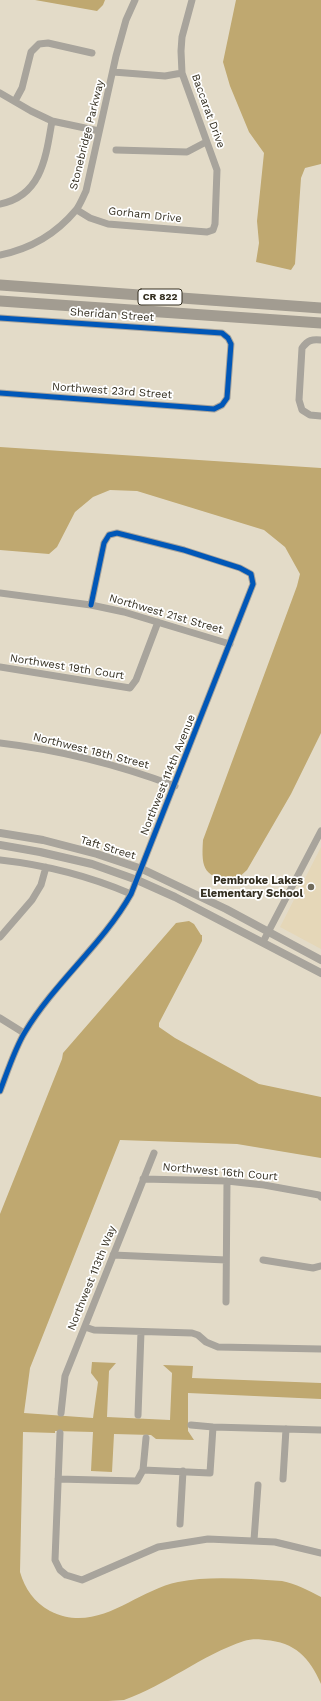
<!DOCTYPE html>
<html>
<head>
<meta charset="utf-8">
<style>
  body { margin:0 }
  canvas { display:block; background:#e3dbc8 }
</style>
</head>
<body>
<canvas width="321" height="1701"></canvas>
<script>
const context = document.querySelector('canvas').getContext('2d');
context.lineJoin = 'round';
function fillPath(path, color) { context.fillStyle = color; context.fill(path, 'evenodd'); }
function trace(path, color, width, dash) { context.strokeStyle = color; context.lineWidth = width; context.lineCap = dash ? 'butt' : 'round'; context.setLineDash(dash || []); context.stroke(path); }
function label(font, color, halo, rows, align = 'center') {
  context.font = font + ' "Work Sans",sans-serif'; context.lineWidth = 3.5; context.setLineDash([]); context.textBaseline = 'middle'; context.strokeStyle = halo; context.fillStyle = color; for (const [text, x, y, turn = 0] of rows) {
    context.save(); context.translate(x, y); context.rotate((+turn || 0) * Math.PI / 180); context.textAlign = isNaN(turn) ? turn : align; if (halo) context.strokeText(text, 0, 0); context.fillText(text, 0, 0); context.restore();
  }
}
fillPath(new Path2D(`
  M321,847V949L280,927Z`), '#e5d7b8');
fillPath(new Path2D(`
  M35,0H105L103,5L97,11Z
  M236,0H321V164L305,168L301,178L295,264L291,270L256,262L259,243L257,221L264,153L249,132L230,86L223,62Z
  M0,447L321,468V733L291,794L247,870L236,880C204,878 201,870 203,840L297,586L300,574L285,547L264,530L137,491L110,490L93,497L75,512L57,547L49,554L0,550Z
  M189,921L194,924L201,935H202V941L159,1023V1027L175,1038L259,1084L321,1097V1158L237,1144L120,1140L30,1368L24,1413L93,1418L98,1382L91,1373L92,1362L116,1363L109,1371L107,1417L170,1420L172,1373L163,1365L193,1366L192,1378L321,1383V1399L188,1393V1431L194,1440L156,1439L151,1435L114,1434L112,1472L91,1471L93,1432L55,1431V1433L23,1432L20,1572C25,1589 34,1602 50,1611C98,1635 134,1591 178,1582C202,1577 227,1578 251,1579C261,1580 272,1580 282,1581C296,1584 308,1590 321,1597V1684C310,1658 295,1642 265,1640C259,1639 250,1639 244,1641C202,1655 166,1685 124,1700C115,1701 101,1701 91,1701C61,1701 30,1701 0,1701V1214L62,1059L63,1053L176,923Z`), '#bfa870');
trace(new Path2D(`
  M113,72L165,76L182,73
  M0,93L31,111L52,121L99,131
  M15,101L22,88L31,52L39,44L48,43L92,53
  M116,150L187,152L206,142
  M0,204C42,196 46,156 52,121
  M77,210L90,218L108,224L207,232L213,230L215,224L217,170L182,73L181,51L182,37L192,0
  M0,255C30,249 56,234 76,210C80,205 83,197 86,191L116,56L126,20L135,0
  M0,318L222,333L228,338L231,344L227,398L222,405L214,409L0,393
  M321,340C312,339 308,340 302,348L299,400L302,410L310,415L321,416
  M0,593L91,605L124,612L230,644
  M0,667L130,688L136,680L158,622
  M0,743C60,750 119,765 175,786
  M0,860C46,865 89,876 131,894
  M0,937L32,900L41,885L46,867
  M263,942L321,831
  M0,1018L24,1033
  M0,1091C7,1073 15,1048 25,1032C55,982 103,944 131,894L253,584L251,574L240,568L184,550L117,533L109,535L104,543L91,605
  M143,1179L227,1181L264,1185L319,1195L321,1197
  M113,1255L226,1260
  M263,1260L313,1268L321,1266
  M226,1302L227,1181
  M85,1327L94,1330L192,1333L198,1335L206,1342L218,1347L321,1349
  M61,1413L65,1376L154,1153
  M138,1415L141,1332
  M191,1425L213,1427L321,1430
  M60,1433L55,1560L60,1570L66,1575L82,1580L158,1547L208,1539L275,1542L321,1553
  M143,1470L146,1438
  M58,1479L137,1481L143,1470L210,1473L213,1427
  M283,1479L286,1429
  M180,1524L183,1471
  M254,1540L258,1485`), '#a8a49c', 7);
trace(new Path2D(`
  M0,833L43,840L97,854L142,869L226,909L321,960
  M0,845L40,852L92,864L137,880L175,897L321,973`), '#a8a49c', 8);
trace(new Path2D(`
  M0,285L321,308
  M0,301L321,323`), '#a29c91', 11);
trace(new Path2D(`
  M0,318L222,333L228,338L231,344L227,398L222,405L214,409L0,393
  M0,1091C7,1073 15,1048 25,1032C55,982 103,944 131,894L253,584L251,574L240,568L184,550L117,533L109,535L104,543L91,605`), '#0057b8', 5);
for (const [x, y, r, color] of [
  [311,887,4,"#716b5b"]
]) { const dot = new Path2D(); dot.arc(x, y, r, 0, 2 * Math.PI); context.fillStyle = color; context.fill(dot); trace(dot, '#fff', 1.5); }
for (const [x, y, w] of [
  [160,297,44]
]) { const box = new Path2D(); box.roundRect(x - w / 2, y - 8, w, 16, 3); context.fillStyle = '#fff'; context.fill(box); trace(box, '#342f21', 1); }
label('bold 10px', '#342f21', null, [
  ["CR 822",160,297]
]);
label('11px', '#342f21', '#fff', [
  ["Baccarat Drive",208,111,70],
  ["Stonebridge Parkway",87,135,-76],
  ["Gorham Drive",145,215,6],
  ["Sheridan Street",112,315,4],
  ["Northwest 23rd Street",112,391,4],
  ["Northwest 21st Street",166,614,16],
  ["Northwest 19th Court",67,667,9],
  ["Northwest 18th Street",91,751,14],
  ["Northwest 114th Avenue",168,775,-68],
  ["Taft Street",108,848,17],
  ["Northwest 16th Court",220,1172,5],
  ["Northwest 113th Way",92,1278,-68]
]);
label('bold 11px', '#342f21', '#fff', [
  ["Pembroke Lakes",303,881],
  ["Elementary School",303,894]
], 'right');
</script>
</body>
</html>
